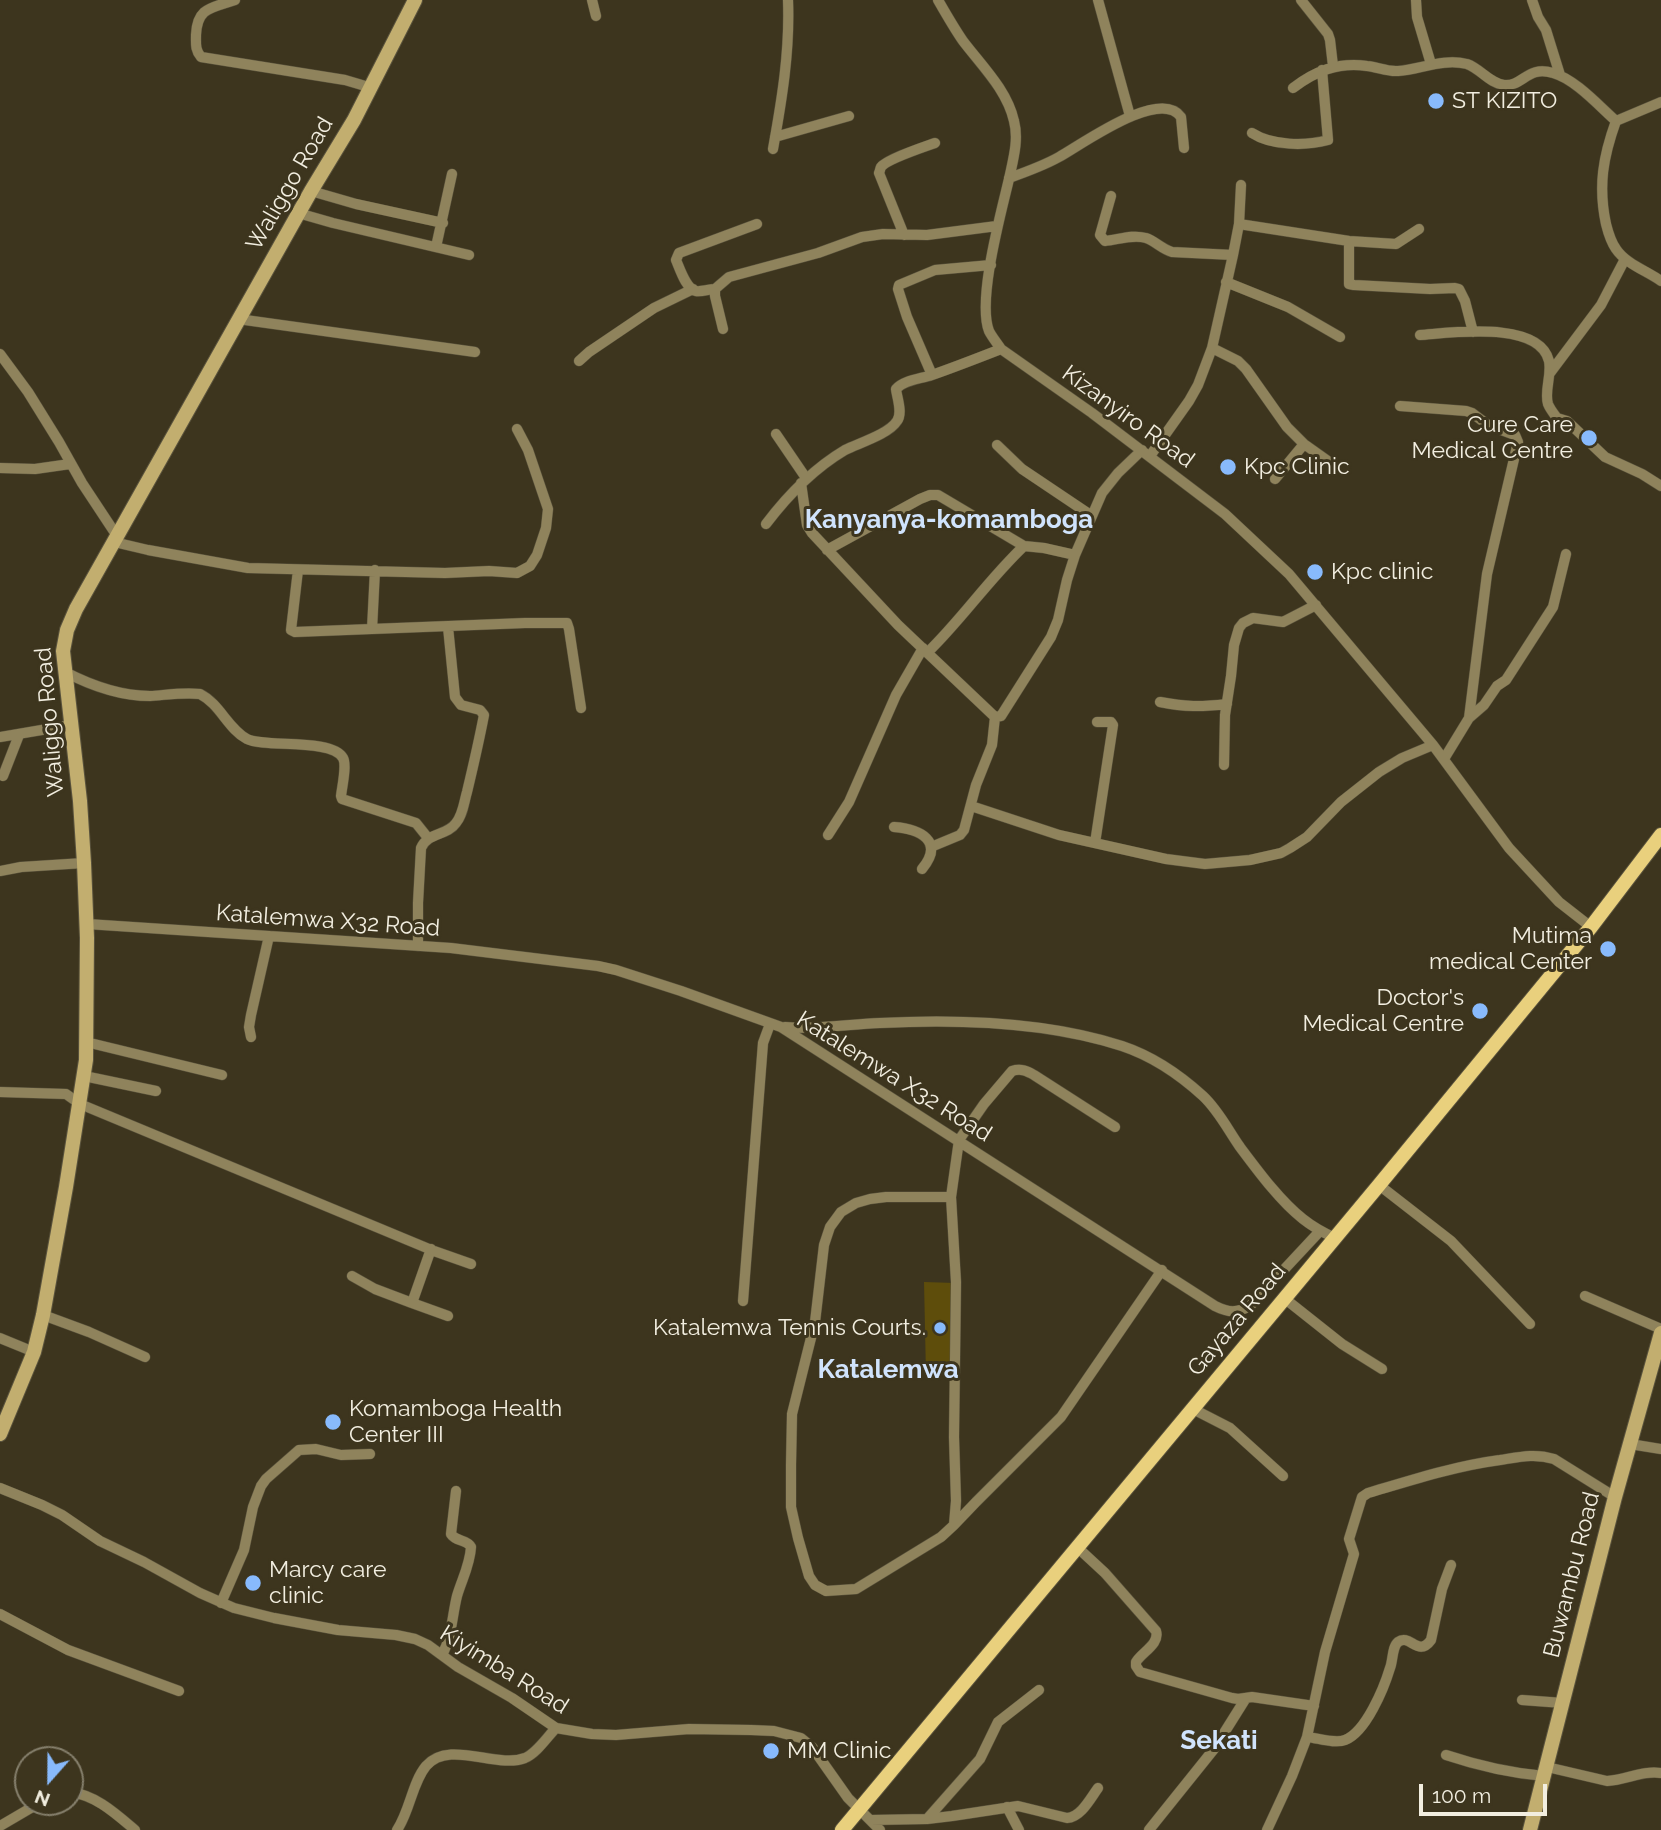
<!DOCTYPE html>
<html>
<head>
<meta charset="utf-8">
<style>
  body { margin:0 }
  #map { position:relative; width:1661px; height:1830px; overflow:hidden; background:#3d351e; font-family:Raleway,sans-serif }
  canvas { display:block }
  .north { position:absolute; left:14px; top:1746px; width:70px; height:70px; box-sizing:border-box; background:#3d351e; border:2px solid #857f6c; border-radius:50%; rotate:201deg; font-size:19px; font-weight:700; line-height:28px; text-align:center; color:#f2eee0 }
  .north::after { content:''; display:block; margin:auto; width:24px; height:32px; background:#88bafc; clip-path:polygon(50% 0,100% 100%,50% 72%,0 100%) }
  .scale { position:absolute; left:1419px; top:1784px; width:128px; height:32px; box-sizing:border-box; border:4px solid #f2eee0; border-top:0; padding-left:9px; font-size:21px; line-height:24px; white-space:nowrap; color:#f2eee0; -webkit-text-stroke:5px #3d351e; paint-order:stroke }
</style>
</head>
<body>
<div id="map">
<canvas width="1661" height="1830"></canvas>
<div class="north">N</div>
<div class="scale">100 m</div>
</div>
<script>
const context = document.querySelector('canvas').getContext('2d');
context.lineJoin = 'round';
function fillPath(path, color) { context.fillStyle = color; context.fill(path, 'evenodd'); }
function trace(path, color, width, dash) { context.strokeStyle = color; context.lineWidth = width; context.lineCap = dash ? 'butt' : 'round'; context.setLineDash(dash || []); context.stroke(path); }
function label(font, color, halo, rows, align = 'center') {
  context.font = font + ' Raleway,sans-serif'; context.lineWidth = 6; context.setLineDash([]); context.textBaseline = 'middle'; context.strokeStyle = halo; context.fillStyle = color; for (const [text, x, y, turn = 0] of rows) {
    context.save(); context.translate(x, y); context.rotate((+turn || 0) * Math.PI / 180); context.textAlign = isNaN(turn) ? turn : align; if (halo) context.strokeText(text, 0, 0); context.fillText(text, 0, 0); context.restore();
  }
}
fillPath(new Path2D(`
  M924,1282L955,1283L954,1374L926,1375Z`), '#5e4d0b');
const street = new Path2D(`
  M235,0C212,8 197,7 196,35C196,44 195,50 201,57L345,80L372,88
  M592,0L596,16
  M938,0C946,14 954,28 963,41C982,66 1007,90 1014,121C1019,140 1013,160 1009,179C1001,213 977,300 989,331C992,337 997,343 1001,349L1092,413L1225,514L1289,574L1433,745L1509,848L1559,902L1591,927
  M1098,0L1130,116
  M1301,0L1328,34L1330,40L1333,66
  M1416,0L1417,17L1431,64
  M1532,0L1538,17L1546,30L1560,75
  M1293,88C1315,71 1338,62 1367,66C1377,67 1388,72 1398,71C1421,69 1444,58 1467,64C1481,69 1489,83 1504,85C1523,87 1527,65 1553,73C1575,79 1599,106 1616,121
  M1661,102L1616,121C1603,157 1598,186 1606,224C1608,232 1611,242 1616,249C1626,264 1647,271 1661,281
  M1252,133C1272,146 1306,146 1328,140L1322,70
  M775,137L849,116
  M773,149C782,99 790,51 788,0
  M1009,178C1026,172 1043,166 1059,157C1081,145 1160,87 1181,117L1184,148
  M311,191L356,204L443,223
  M1111,196L1100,235L1105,241C1118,240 1132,234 1146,238C1155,241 1162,249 1172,252L1233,255
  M298,213L333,223L469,255
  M1239,224L1349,241L1396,244L1419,229
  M904,235L879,173C880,171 880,169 881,167C887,159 924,147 935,143
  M1349,241V284L1354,285L1430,289L1455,288L1459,289L1465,301L1473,332
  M436,247L452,174
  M1226,282L1288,307L1340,337
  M715,289C710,289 701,292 696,291C686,289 680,269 676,260L679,253L757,224
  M238,319L475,352
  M723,329L715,296V289L729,277L818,253L862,237L883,234L927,235L997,226
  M1420,335C1451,333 1539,320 1549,361C1552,375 1544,391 1548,404C1550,409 1554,414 1557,418L1567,421L1605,457L1642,474L1661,486
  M1212,348L1238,361L1246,369L1287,427L1304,444L1335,466
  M0,354L28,392L59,442L82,483L117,536
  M579,361L589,352L654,308L693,289
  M1550,373L1601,305L1625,259
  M932,375L907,317L898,289L899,285L935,270L991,265
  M1400,406L1466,411L1472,413L1488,425L1515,435L1518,442L1487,574L1469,718L1444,759
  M776,434L806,478
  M997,445L1022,469L1092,516
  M1150,456L1189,401L1198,385L1212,348L1233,255L1239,224L1241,185
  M0,468L35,469L70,464
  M1275,479L1304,444
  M801,483L807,525L812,533L898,625L995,717
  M766,524C788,495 813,469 845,450C859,443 889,434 897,421C903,413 897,398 896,389C904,380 920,379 932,375C955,367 978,358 1001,349
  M114,542L148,550L248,568L445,573L489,571L517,573L530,566L537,555L546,528L548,509L528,450L517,429
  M827,550L920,499L930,495H938L1024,546L1044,548L1075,555
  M298,570L291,630L295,632L525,623H567L569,629L581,708
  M372,629L375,570
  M928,652C962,619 989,579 1024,546
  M65,672C92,686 120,696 150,696C166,695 184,692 200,694C220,704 228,729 247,739C265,748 332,738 343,758C347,765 342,787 341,796L342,799L416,823L428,838
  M1160,702C1186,707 1200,707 1227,704
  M995,717L1001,716L1051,637L1058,620L1067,580L1075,555L1102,493L1118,473L1142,450
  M1469,718L1484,705L1497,686L1506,680L1553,607L1566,554
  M0,737L71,725
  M1224,765L1225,715L1231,676L1234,645L1239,628L1243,623L1253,618L1283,622L1316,605
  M3,776L19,735
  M971,806L1059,835L1166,859L1205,864L1250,860L1281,853L1290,848L1307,837L1341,802L1379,772L1402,758L1433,745
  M894,827C920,829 945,841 922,869
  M828,835L849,802L896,695L923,648
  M1095,843L1113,725L1111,722H1097
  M931,847L960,835L964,830L976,785L992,745L995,717
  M0,871L21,867L84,863
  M87,924L451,948L598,966L616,970L681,991L781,1027L1215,1306C1229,1313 1237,1313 1250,1306L1320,1231
  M418,946V903L421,848C428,832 447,836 456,823C463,815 464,802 467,792C473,767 479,741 484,715L480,710L461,705L455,697L448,627
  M785,1027C817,1030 849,1024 880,1023C958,1019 1048,1022 1122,1046C1152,1056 1180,1075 1203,1096C1219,1111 1228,1130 1240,1147C1258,1171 1280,1201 1303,1219C1313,1227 1324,1233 1335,1238
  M251,1037L249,1027L251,1015L269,936
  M86,1042L222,1075
  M84,1076L156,1091
  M0,1092L66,1094L80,1104L434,1251L471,1264
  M1379,1185L1451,1241L1530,1324
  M951,1197H886L870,1199L856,1203L841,1212L830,1227L824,1245L815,1322L792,1414L791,1465V1507L798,1538L809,1576L815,1585L826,1591L856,1589L941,1537L954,1525L956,1501L954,1437L956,1282L951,1197L959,1140L984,1104L1012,1071C1021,1068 1027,1071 1034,1075L1115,1127
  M352,1276L375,1289L412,1303L431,1249
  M1585,1296L1661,1329
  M1284,1298L1342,1344L1382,1369
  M743,1301L763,1043L770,1024
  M412,1303L448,1316
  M43,1315L89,1332L145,1357
  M0,1338L34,1352
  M1193,1409L1230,1428L1283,1476
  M1630,1444L1661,1449
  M0,1488L42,1505L62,1515L100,1541L144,1562L200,1593L234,1608L274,1618L338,1630L396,1635L415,1639L428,1645L458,1667L512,1698L556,1728L592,1734L616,1735L689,1729L751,1730L774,1731L801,1738L812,1747L848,1798L880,1830
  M954,1525L976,1502L1061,1417L1162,1270
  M1078,1548L1105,1573L1156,1631C1160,1644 1142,1652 1136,1662V1666L1140,1672L1232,1698L1238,1699L1252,1697L1314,1706
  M221,1603L244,1550L253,1507L261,1486L266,1479L299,1450L316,1449L341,1455L370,1454
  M0,1614L68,1650L179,1691
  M442,1655C452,1637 452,1616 457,1596C462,1579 470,1565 471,1547C467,1539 456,1542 451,1534L456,1491
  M1522,1700L1563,1703
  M1307,1737C1318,1738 1335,1744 1345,1740C1366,1732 1384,1688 1390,1668C1393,1661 1392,1647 1398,1642C1410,1633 1418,1658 1431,1640L1442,1589L1451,1565
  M1446,1755C1479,1766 1510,1773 1544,1776
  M1547,1767L1607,1781C1626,1780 1643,1770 1661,1773
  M70,1792C96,1795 116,1814 135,1830
  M1007,1807L1019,1830
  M927,1819L980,1759L998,1722L1039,1690
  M871,1820L927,1819L952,1816L1018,1806L1067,1818C1081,1817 1090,1799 1098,1788
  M0,1826L41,1802
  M397,1830C410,1811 412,1783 426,1766C449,1739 496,1769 525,1758C537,1753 547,1737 556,1728
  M1149,1830L1214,1749L1246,1698
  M1267,1830L1292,1776L1307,1737L1325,1652L1354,1554L1349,1539L1362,1497L1368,1493C1412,1480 1455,1466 1500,1460C1519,1457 1535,1453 1554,1459L1615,1497`);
const secondary = new Path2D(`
  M0,1434L34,1352L43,1315L66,1187L86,1060L87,938L84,863L80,801L63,651L67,630L76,609L311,191L354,120L415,0
  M1530,1830L1615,1497L1661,1333`);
const primary = new Path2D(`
  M842,1830L1379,1185L1591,927L1661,835`);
trace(street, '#5a533d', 11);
trace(secondary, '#5a533d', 16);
trace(primary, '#5a533d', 16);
trace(street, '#8f835c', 10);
trace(secondary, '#c2ae6f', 14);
trace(primary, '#e9d07d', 14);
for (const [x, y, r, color] of [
  [1436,101,9,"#88bafc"],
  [1589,438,9,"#88bafc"],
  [1228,467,9,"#88bafc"],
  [1315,572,9,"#88bafc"],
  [1608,949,9,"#88bafc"],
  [1480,1011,9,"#88bafc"],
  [940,1328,7,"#88bafc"],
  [333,1422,9,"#88bafc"],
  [253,1583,9,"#88bafc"],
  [771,1751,9,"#88bafc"]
]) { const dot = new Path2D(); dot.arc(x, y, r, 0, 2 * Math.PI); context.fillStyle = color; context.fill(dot); trace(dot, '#3d351e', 2.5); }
label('23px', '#f2eee0', '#3d351e', [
  ["ST KIZITO",1452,101],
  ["Cure Care",1573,425,"right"],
  ["Medical Centre",1573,451,"right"],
  ["Kpc Clinic",1244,467],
  ["Kpc clinic",1331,572],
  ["Mutima",1592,936,"right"],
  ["medical Center",1592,962,"right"],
  ["Doctor's",1464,998,"right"],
  ["Medical Centre",1464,1024,"right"],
  ["Katalemwa Tennis Courts.",926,1328,"right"],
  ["Komamboga Health",349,1409],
  ["Center III",349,1435],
  ["Marcy care",269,1570],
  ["clinic",269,1596],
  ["MM Clinic",787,1751]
], 'left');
label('23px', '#f2eee0', '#3d351e', [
  ["Waliggo Road",290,184,-60],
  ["Kizanyiro Road",1128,417,36],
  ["Waliggo Road",50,722,-95],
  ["Katalemwa X32 Road",328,921,4],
  ["Katalemwa X32 Road",894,1077,32],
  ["Gayaza Road",1237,1320,-50],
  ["Buwambu Road",1572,1575,-76],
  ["Kiyimba Road",504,1670,32]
]);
label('bold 26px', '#d0e3fc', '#3d351e', [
  ["Kanyanya-komamboga",949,520],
  ["Katalemwa",888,1370],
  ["Sekati",1219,1741]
]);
</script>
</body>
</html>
